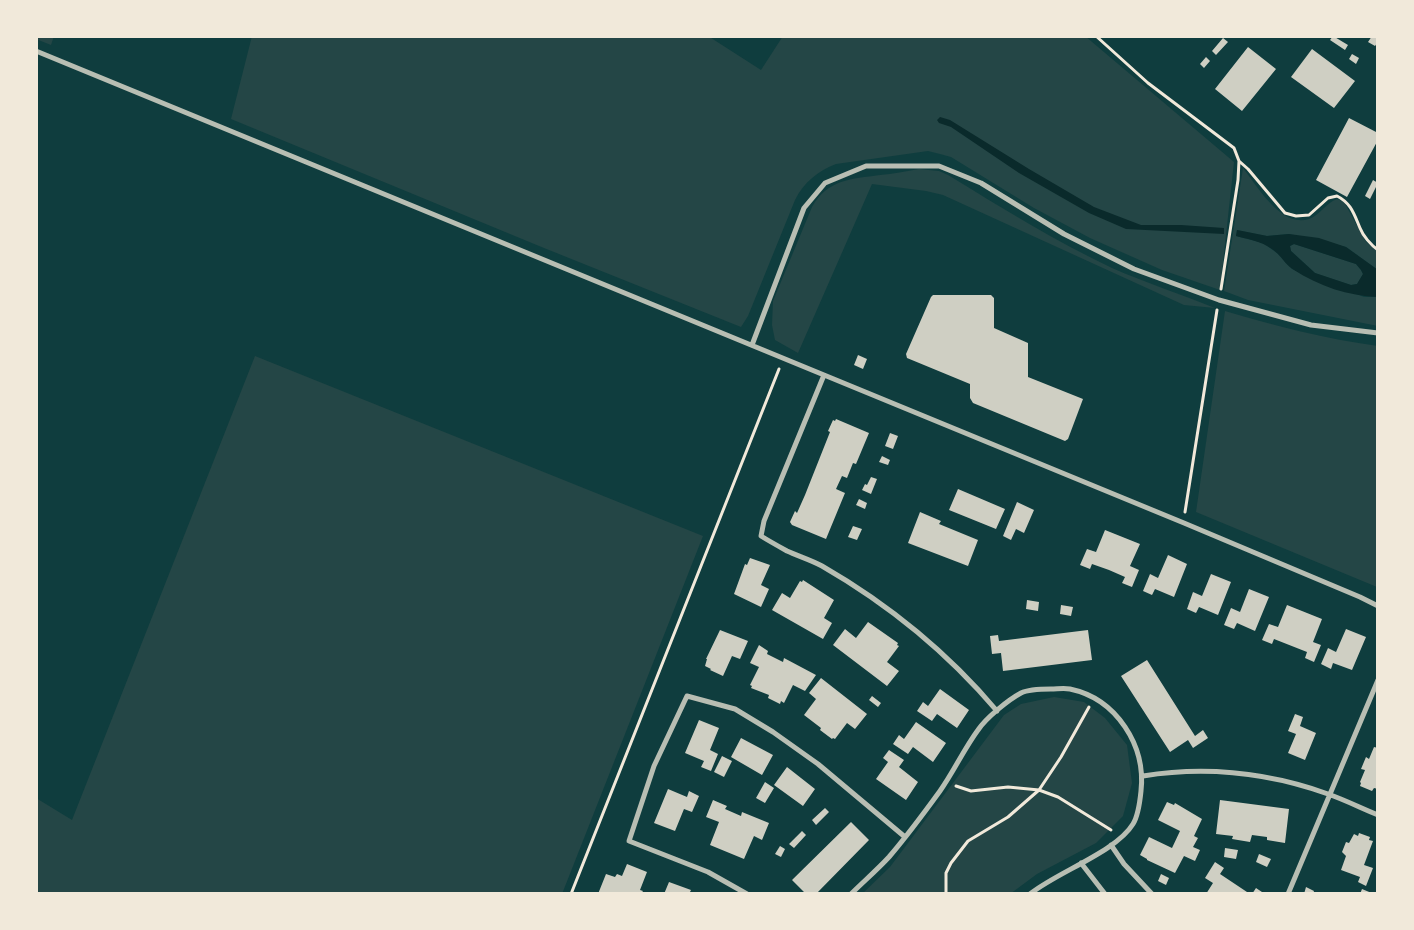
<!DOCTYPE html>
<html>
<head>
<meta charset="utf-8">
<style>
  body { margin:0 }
  #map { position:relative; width:1414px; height:930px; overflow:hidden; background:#0f3d3e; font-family:Mulish,sans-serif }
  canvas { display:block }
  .frame { position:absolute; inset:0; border:38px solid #f1e9da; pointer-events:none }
</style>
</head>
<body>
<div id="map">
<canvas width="1414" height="930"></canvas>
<div class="frame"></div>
</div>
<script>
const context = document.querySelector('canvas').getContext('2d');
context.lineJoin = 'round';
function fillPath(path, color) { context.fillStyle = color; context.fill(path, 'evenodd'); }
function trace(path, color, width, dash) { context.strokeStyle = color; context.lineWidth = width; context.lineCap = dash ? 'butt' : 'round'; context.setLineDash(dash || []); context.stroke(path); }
fillPath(new Path2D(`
  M36,36H54L51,45L36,39Z
  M252,36H708L761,70L783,36H1085L1234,162L1220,290L1162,270L1090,238L1034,208L951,157L940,154L928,151L836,164C818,171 804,182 795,200L748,316L741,327L544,248L231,119Z
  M1243,168C1258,187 1281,228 1309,219C1320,215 1326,203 1337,199L1344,202L1366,242L1378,252V270L1346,247L1289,234L1267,236L1237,230L1236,236L1263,243L1277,253L1292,269L1364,297H1378V326L1248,300L1224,291Z
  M919,169L939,171L948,175C1002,208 1055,241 1112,268C1146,283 1181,294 1215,308L1184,305L943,195L926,191L872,184L798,353L775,340L772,325L773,301L812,207C828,179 851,179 880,175C893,174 906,171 919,169Z
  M1294,244L1356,264L1361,270L1363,274L1357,284L1351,285L1315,273L1291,251L1290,246Z
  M1225,311C1275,326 1326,339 1378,346L1377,587L1196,512Z
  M255,356L703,536L562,894H36V798L72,820Z
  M1054,697L1084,702L1105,718L1127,745L1132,783L1123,816L1096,843L1037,874L1010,894H862L890,867L1004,715L1021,704Z`), '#244646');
fillPath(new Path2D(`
  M940,117L950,120L1029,169L1094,207L1141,225H1181L1224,228V234L1126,229L1089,213L1019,173L951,127L939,123L937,120Z
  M1237,230L1267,236L1289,234L1319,238L1346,247L1378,270V297C1348,296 1319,286 1294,270C1287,266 1283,259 1278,254C1266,242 1251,240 1236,236ZM1294,244L1356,264L1361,270L1363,274L1357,284L1351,285L1315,273L1291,251L1290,246Z`), '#0a2a2b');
fillPath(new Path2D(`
  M1333,36L1348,45L1345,50L1330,40Z
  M1372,36H1378V42L1375,46L1368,42Z
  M1223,38L1228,42L1216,55L1212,51Z
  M1248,47L1276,69L1242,111L1215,89Z
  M1312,49L1355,81L1334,108L1291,77Z
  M1352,54L1359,58L1356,64L1349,59Z
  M1206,57L1210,61L1204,68L1200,64Z
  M1349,118L1378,133V140L1347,197L1316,180Z
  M1373,180L1378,183L1370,199L1365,196Z
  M933,295H991L994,298V328L1028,343V377L1083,399L1068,439L1065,441L973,403L970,398V384L907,358L906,354L931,297Z
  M858,355L867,359L863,369L854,365Z
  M836,419L869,433L856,464L853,463L847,478L842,476L836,489L845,493L826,539L792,525L790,522L795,511L797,513L805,495L830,432L828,431L833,420L835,421Z
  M890,433L898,436L893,449L885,446Z
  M882,456L890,460L888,465L879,462Z
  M871,477L877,479L871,494L862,490L865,484L867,485Z
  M958,489L1005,509L996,529L949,510Z
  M859,499L867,503L865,509L856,505Z
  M1017,502L1034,510L1024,533L1016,529L1011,540L1003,536Z
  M920,512L941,521L939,524L978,540L968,566L908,543Z
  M853,526L862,529L857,540L848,537Z
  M1105,530L1140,544L1130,566L1139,570L1132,587L1122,583L1125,577L1109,570L1092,564L1090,569L1080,565L1087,549L1096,552Z
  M1168,555L1187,564L1174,597L1155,589L1152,595L1143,591L1150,574L1158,578Z
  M750,558L770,565L761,585L769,589L761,607L734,594L745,564L747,565Z
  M1211,574L1231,582L1218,615L1199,607L1196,613L1187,609L1193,592L1202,596Z
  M803,580L834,600L824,618L832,623L823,639L772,610L782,593L790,598L800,581L802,582Z
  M1249,589L1269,597L1255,631L1237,623L1234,629L1224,625L1231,608L1240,612Z
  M1027,600L1039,602L1038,611L1026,609Z
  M1061,605L1073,607L1071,616L1060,614Z
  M1287,605L1322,619L1313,642L1321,645L1314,662L1305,658L1307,652L1274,639L1272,644L1262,640L1269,624L1278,627Z
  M868,622L898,643L897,645L899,646L887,662L899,671L887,686L833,645L845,629L856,638Z
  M1346,629L1366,637L1352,670L1333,663L1331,669L1321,664L1328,648L1336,652Z
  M720,630L748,641L740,659L732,656L723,676L710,670L711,669L705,666L707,659H706Z
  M1088,630L1092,660L1003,671L1001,653L992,654L990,636L998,635L999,641Z
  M759,645L768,651L767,654L783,662L784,658L816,675L805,691L793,685L784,703L781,701L780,704L768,698L769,695L751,688L752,686L750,685L759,667L750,663Z
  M1147,660L1195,736L1203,730L1208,738L1193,748L1188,740L1170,752L1121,676Z
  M821,678L867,714L855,729L847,723L835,739L833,738L832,739L820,730L821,728L804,715L816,699L809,693Z
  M940,689L969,710L957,728L937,714L932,721L917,711L923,702L928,706Z
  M872,696L881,703L878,707L869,700Z
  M1295,714L1303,717L1300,726L1316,733L1305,760L1288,753L1296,734L1288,731Z
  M699,720L719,728L710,750L718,754L711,771L701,767L704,761L685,753Z
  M916,722L946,743L933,762L913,747L908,754L893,744L899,735L904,739Z
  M741,738L773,755L762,775L731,757Z
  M1374,747L1378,748V789L1374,788L1372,791L1360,786L1361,783L1360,782L1365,770L1361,769L1366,757L1369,759Z
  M889,750L904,760L899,767L918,782L906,800L876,779L888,762L883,758Z
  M722,756L732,761L724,777L714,772Z
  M787,767L815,789L803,806L774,785Z
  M765,782L774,788L765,803L756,798Z
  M668,789L687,797L689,791L699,796L692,812L684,809L675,831L654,823Z
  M713,800L727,806L725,809L741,816L742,812L769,823L762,840L754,836L744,859L710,845L719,822L706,817Z
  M1220,800L1289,809L1285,843L1267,840V837L1252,835L1250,842L1232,839L1233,836L1216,834Z
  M1167,802L1174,805L1175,803L1202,819L1194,836L1198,838L1193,847L1200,850L1195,861L1184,856L1175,873L1147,860V859L1140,855L1149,837L1172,848L1180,831L1158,820Z
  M825,808L829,812L816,825L812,820Z
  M851,822L869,840L816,894H806L792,880Z
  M802,831L806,835L794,848L789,844Z
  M1359,833L1370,837L1369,840L1373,841L1364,865L1373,868L1366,886L1358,882L1360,877L1341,870L1346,856L1342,852L1346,842L1349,843L1354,834L1358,836Z
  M780,846L785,849L781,857L775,854Z
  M1225,848L1238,850L1236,859L1224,857Z
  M1259,854L1271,859L1267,867L1256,862Z
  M1215,862L1224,868L1220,874L1250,894H1206L1213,883L1205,878Z
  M627,864L647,872L640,890L643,891L641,894H598L606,874L615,877L617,874L622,876Z
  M1161,874L1169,878L1166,885L1158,881Z
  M669,882L691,890L689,894H664Z
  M1306,887L1314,891L1313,894H1304Z
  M1256,888L1265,894H1252Z
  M1362,889L1374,894H1360Z`), '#cfcfc3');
trace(new Path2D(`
  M1096,36L1148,83L1234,148L1239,161L1238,180L1221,289
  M1239,161L1248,169L1285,213L1296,216L1309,215L1328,198L1337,196C1351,203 1354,214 1360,228C1363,236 1371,245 1378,250
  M1185,512L1217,310
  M956,786L971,791L1008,787L1039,790L1058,797L1111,830
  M571,894L779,369
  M946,894V873L951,863L968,841L1008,817L1039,790L1061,757L1089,707`), '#f1e9da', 3);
trace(new Path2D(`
  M36,51L1184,523L1360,597L1378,606
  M752,345L804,208L825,183L866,166H939L981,183L1064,234L1134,269L1219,300L1311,325L1378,333
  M824,375L764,521L761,536C769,541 778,546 787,551C798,556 811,560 822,566C888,604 948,653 997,711
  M1143,776C1205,766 1269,773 1328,794C1345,800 1361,808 1378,815
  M1111,845L1124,864L1152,894
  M1081,863L1105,894
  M747,894L708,872L629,841L654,766L687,696L735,709L773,732L818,764L905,837
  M851,894C863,882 877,870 889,857C907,836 924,813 940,791C954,771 964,749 978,730C986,718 1008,700 1021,693C1029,689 1043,689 1051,689C1057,689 1064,688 1070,689C1117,699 1146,746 1141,791C1140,801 1138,816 1133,824C1116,852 1057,872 1030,894
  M1288,894L1378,680`), '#b8beb3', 5);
</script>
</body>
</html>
